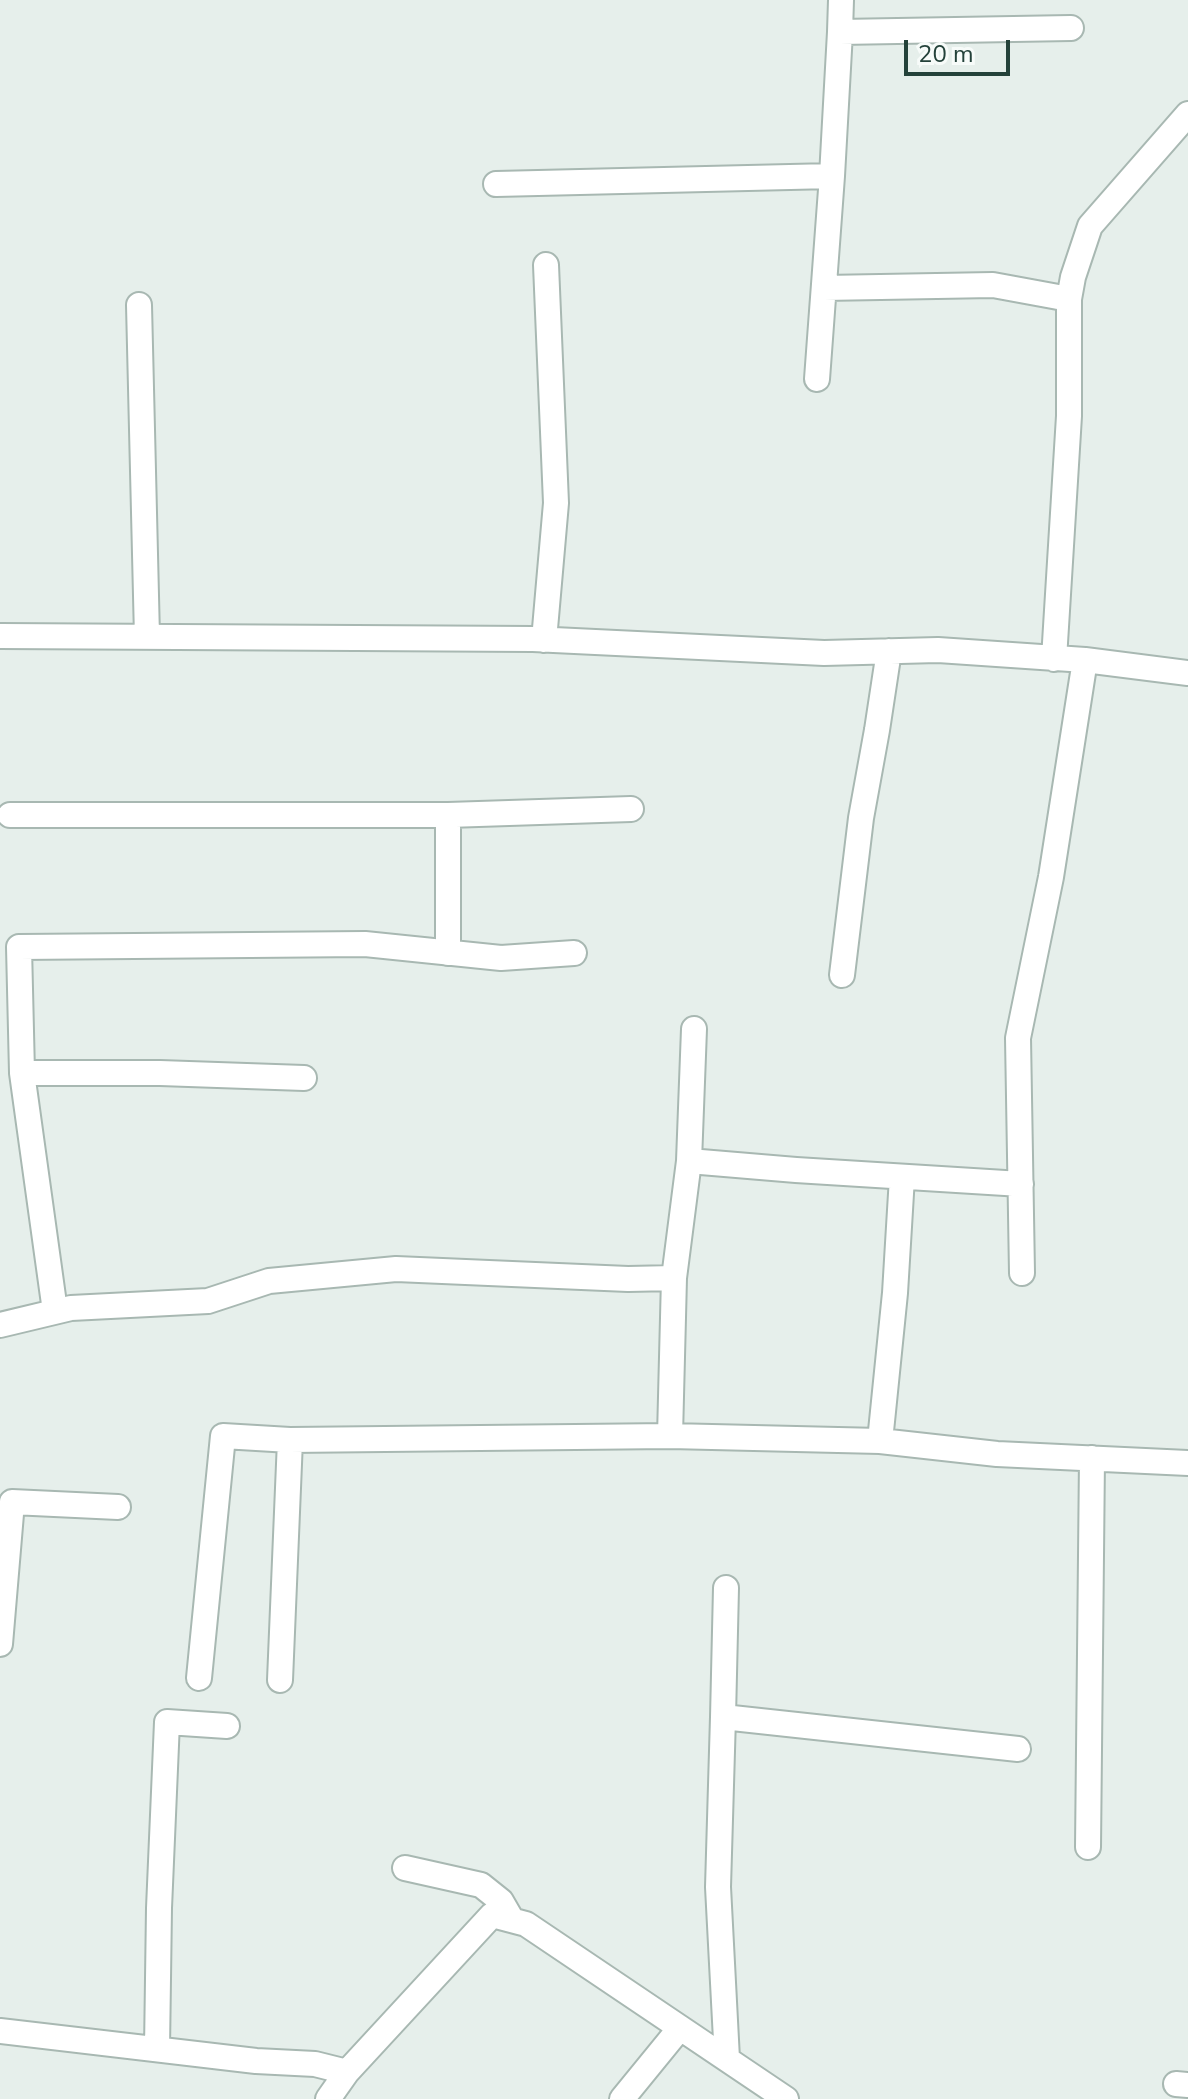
<!DOCTYPE html>
<html>
<head>
<meta charset="utf-8">
<style>
  body { margin:0 }
  #map { position:relative; width:1188px; height:2099px; overflow:hidden; background:#e6efeb; font-family:"Nunito Sans",sans-serif }
  canvas { display:block }
  .scale { position:absolute; left:904px; top:40px; width:106px; height:36px; box-sizing:border-box; border:4px solid #24423a; border-top:0; padding-left:10px; font-size:24px; line-height:28px; white-space:nowrap; color:#24423a; -webkit-text-stroke:6px #f7fbf9; paint-order:stroke }
</style>
</head>
<body>
<div id="map">
<canvas width="1188" height="2099"></canvas>
<div class="scale">20 m</div>
</div>
<script>
const context = document.querySelector('canvas').getContext('2d');
context.lineJoin = 'round';
function trace(path, color, width, dash) { context.strokeStyle = color; context.lineWidth = width; context.lineCap = dash ? 'butt' : 'round'; context.setLineDash(dash || []); context.stroke(path); }
const minor = new Path2D(`
  M841,0L840,32L1071,28
  M496,184L832,176
  M824,288L993,285L1069,299
  M139,305L147,637
  M817,379L832,176L840,32
  M0,636L533,639L824,653L938,650L1085,660L1188,673
  M544,640L556,503L546,265
  M1054,659L1069,416V299L1073,277L1090,226L1188,114
  M10,815H448L631,809
  M448,815V953
  M842,975L861,818L877,730L889,651
  M22,1073H160L304,1078
  M689,1161L796,1170L1021,1184
  M1022,1273L1018,1038L1051,877L1085,660
  M674,1278L689,1161L694,1029
  M55,1311L22,1073L19,947L365,944L501,958L574,953
  M0,1325L71,1308L208,1301L269,1281L396,1269L628,1279L674,1278L670,1436
  M880,1441L895,1293L902,1177
  M0,1644L12,1502L118,1507
  M199,1678L223,1436L290,1440L670,1436L880,1441L997,1454L1188,1463
  M280,1680L290,1440
  M723,1717L726,1588
  M1088,1847L1092,1458
  M405,1868L481,1885L501,1901L512,1920
  M0,2031L256,2061L315,2064L347,2072
  M157,2049L159,1908L167,1722L227,1726
  M727,2059L718,1887L723,1717L1018,1749
  M1176,2084L1188,2085
  M328,2099L347,2072L492,1915L526,1924L786,2099
  M622,2099L680,2028`);
trace(minor, '#a8b8b2', 28);
trace(minor, '#fff', 24);
</script>
</body>
</html>
